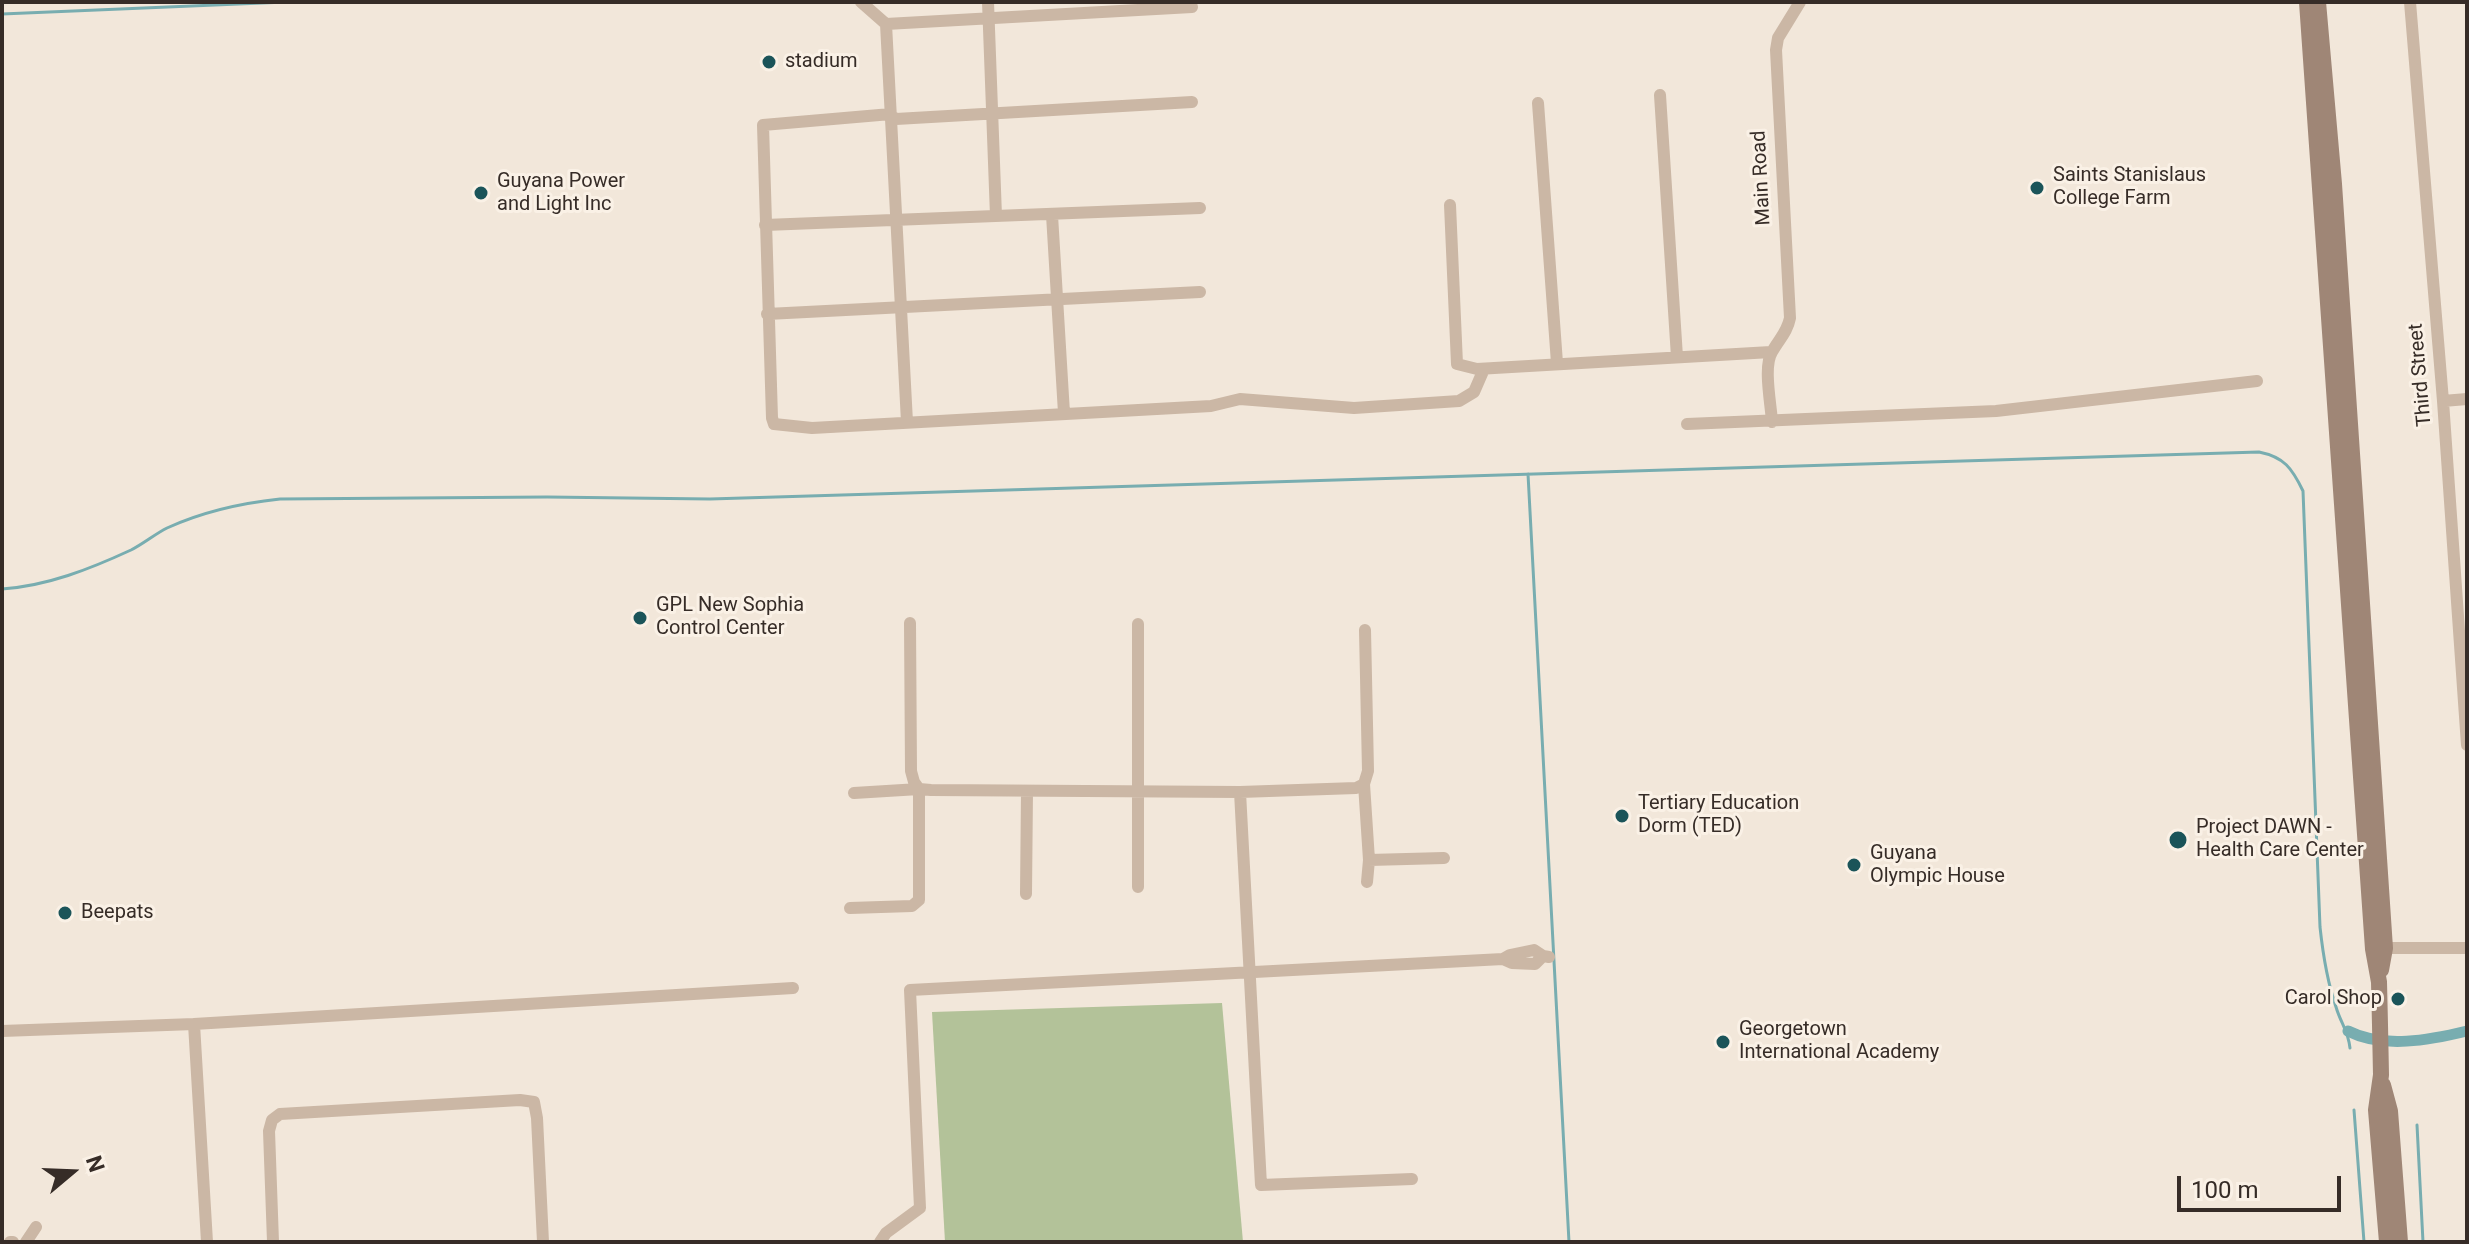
<!DOCTYPE html>
<html>
<head>
<meta charset="utf-8">
<style>
  body { margin:0 }
  #map { position:relative; width:2469px; height:1244px; overflow:hidden; background:#f2e7da; font-family:Roboto,sans-serif }
  canvas { display:block }
  .frame { position:absolute; inset:0; border:4px solid #362c27; pointer-events:none }
  .north { position:absolute; left:32px; top:1132px; width:80px; height:80px; -webkit-text-stroke:6px #faf1e6; paint-order:stroke; rotate:71deg; font-size:22px; font-weight:700; line-height:32px; text-align:center; color:#362c27 }
  .north::after { content:''; display:block; margin:auto; width:28px; height:36px; background:#362c27; clip-path:polygon(50% 0,100% 100%,50% 72%,0 100%) }
  .scale { position:absolute; left:2177px; top:1176px; width:164px; height:36px; box-sizing:border-box; border:4px solid #362c27; border-top:0; padding-left:10px; font-size:24px; line-height:28px; white-space:nowrap; color:#362c27; -webkit-text-stroke:6px #faf1e6; paint-order:stroke }
</style>
</head>
<body>
<div id="map">
<canvas width="2469" height="1244"></canvas>
<div class="frame"></div>
<div class="north">N</div>
<div class="scale">100 m</div>
</div>
<script>
const context = document.querySelector('canvas').getContext('2d');
context.lineJoin = 'round';
function fillPath(path, color) { context.fillStyle = color; context.fill(path, 'evenodd'); }
function trace(path, color, width, dash) { context.strokeStyle = color; context.lineWidth = width; context.lineCap = dash ? 'butt' : 'round'; context.setLineDash(dash || []); context.stroke(path); }
function label(font, color, halo, rows, align = 'center') {
  context.font = font + ' Roboto,sans-serif'; context.lineWidth = 6; context.setLineDash([]); context.textBaseline = 'middle'; context.strokeStyle = halo; context.fillStyle = color; for (const [text, x, y, turn = 0] of rows) {
    context.save(); context.translate(x, y); context.rotate((+turn || 0) * Math.PI / 180); context.textAlign = isNaN(turn) ? turn : align; if (halo) context.strokeText(text, 0, 0); context.fillText(text, 0, 0); context.restore();
  }
}
fillPath(new Path2D(`
  M1222,1003L1243,1242H945L932,1012Z`), '#b3c299');
trace(new Path2D(`
  M2,14L286,2
  M1528,474L1569,1242
  M2,589C47,586 90,569 131,550C143,544 155,534 167,528C202,512 242,503 280,499L547,497L710,499L2259,452C2284,457 2292,468 2303,491L2320,927C2323,955 2327,981 2336,1007C2341,1024 2348,1030 2350,1048
  M2354,1110L2364,1242
  M2417,1125L2423,1242`), '#78adb0', 3);
trace(new Path2D(`
  M2348,1031C2383,1049 2430,1040 2467,1031`), '#78adb0', 11);
trace(new Path2D(`
  M861,2L886,24L1192,7
  M988,2L996,216
  M2410,2L2443,401L2467,745
  M886,24L907,422
  M1660,95L1677,357
  M1538,103L1557,363
  M891,114L763,125L772,418L774,424L812,428L1211,406L1240,399L1354,408L1459,401L1474,392L1484,369
  M891,116L896,119L1192,102
  M1450,205L1457,364L1477,369L1771,352
  M1052,215L1064,413
  M765,225L1200,208
  M767,314L1200,292
  M2443,401L2467,399
  M1772,422C1771,404 1763,366 1772,352C1779,339 1787,333 1790,318L1776,50L1778,38L1800,2
  M1687,424L1996,411L2257,381
  M910,623L911,771L914,782L919,789L931,790L1240,792L1356,788L1364,784L1368,771L1365,630
  M1138,624V887
  M1364,784L1369,860L1367,882
  M1240,792L1261,1185L1412,1179
  M1369,860L1444,858
  M1026,894L1027,791
  M850,908L912,906L919,900V789L854,793
  M2385,948H2467
  M1503,959L1512,963L1535,964L1543,956
  M194,1024L793,988
  M2,1031L194,1024L207,1242
  M10,1242H13
  M26,1242L36,1227
  M273,1242L269,1131L272,1120L280,1114L520,1100L534,1102L537,1118L543,1242
  M880,1242L886,1233L920,1208L910,990L1503,959L1510,955L1534,950L1543,956L1549,957`), '#cbb7a5', 12);
trace(new Path2D(`
  M2307,2L2373,949L2379,982L2380,1025L2381,1075L2376,1110L2387,1242
  M2318,2L2334,184L2385,948L2381,970
  M2383,1085L2390,1111L2400,1242`), '#9f8676', 16);
for (const [x, y, r, color] of [
  [769,62,8,"#1b5459"],
  [2037,188,8,"#1b5459"],
  [481,193,8,"#1b5459"],
  [640,618,8,"#1b5459"],
  [1622,816,8,"#1b5459"],
  [2178,840,10,"#1b5459"],
  [1854,865,8,"#1b5459"],
  [65,913,8,"#1b5459"],
  [2398,999,8,"#1b5459"],
  [1723,1042,8,"#1b5459"]
]) { const dot = new Path2D(); dot.arc(x, y, r, 0, 2 * Math.PI); context.fillStyle = color; context.fill(dot); trace(dot, '#faf1e6', 3); }
label('20px', '#362c27', '#faf1e6', [
  ["stadium",785,62],
  ["Saints Stanislaus",2053,176],
  ["College Farm",2053,199],
  ["Guyana Power",497,182],
  ["and Light Inc",497,205],
  ["GPL New Sophia",656,606],
  ["Control Center",656,629],
  ["Tertiary Education",1638,804],
  ["Dorm (TED)",1638,827],
  ["Project DAWN -",2196,828],
  ["Health Care Center",2196,851],
  ["Guyana",1870,854],
  ["Olympic House",1870,877],
  ["Beepats",81,913],
  ["Carol Shop",2382,999,"right"],
  ["Georgetown",1739,1030],
  ["International Academy",1739,1053]
], 'left');
label('20px', '#362c27', '#faf1e6', [
  ["Main Road",1762,178,-93],
  ["Third Street",2421,375,-95]
]);
</script>
</body>
</html>
